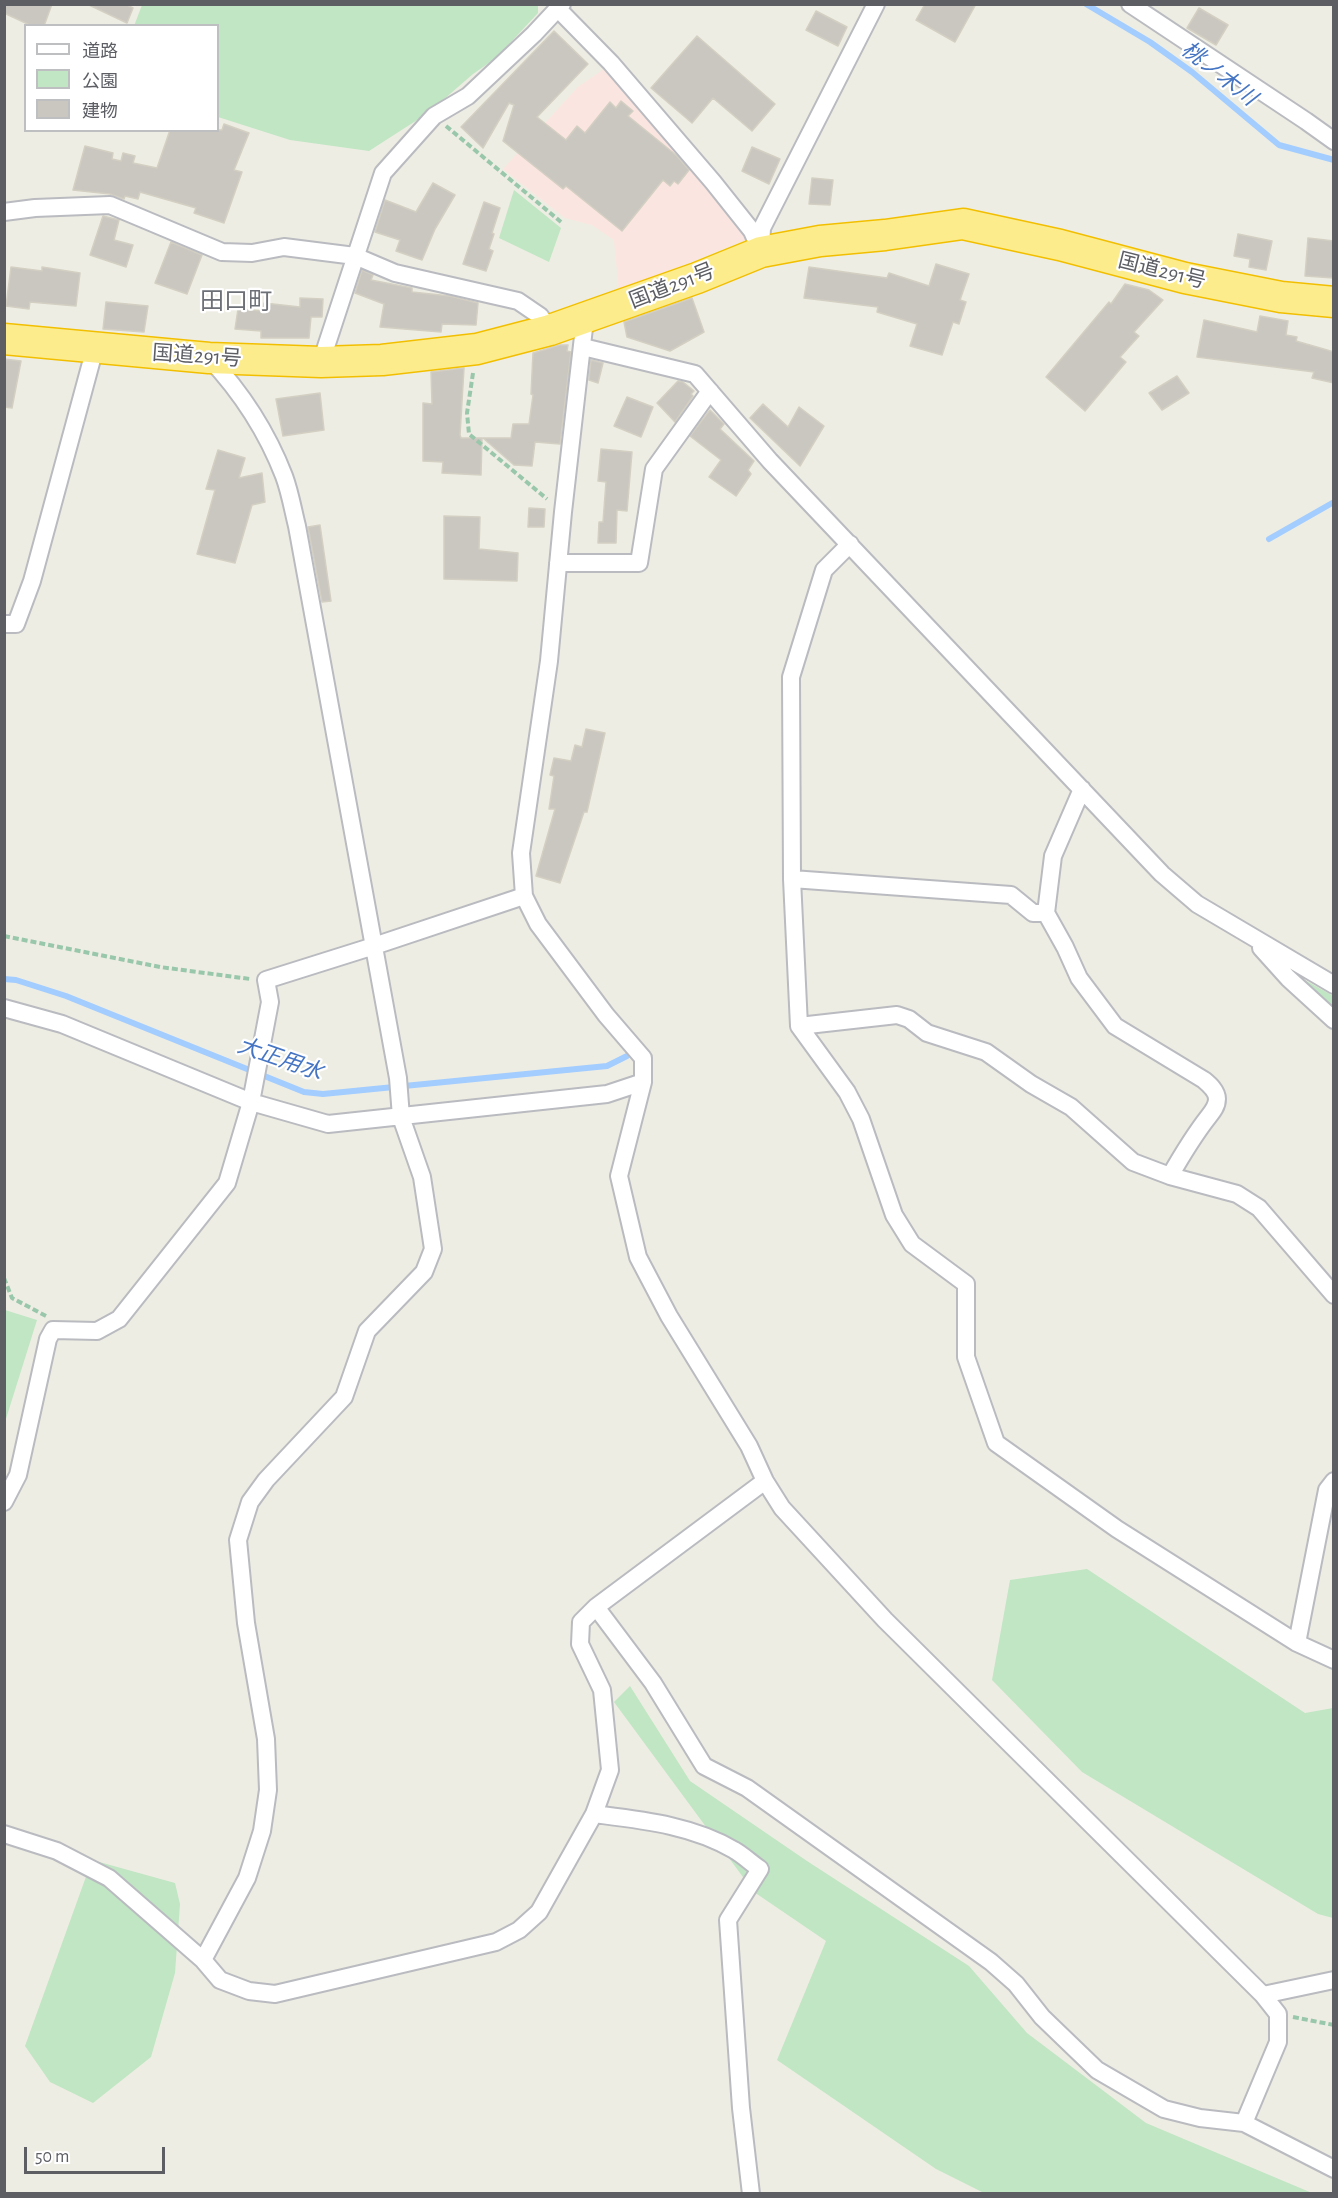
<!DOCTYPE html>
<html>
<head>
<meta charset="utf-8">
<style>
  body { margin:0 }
  #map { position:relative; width:1338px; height:2198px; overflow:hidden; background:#eeede3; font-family:"Alegreya Sans","Noto Sans JP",sans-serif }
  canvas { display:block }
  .frame { position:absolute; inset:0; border:6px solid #5c5e64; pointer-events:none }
  .legend { position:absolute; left:24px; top:24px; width:195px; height:108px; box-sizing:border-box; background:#fff; border:2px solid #bebfc1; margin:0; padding:8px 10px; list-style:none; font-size:18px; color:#5c5e64 }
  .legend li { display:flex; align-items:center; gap:12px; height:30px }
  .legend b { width:30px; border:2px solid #bebfc1 }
  .scale { position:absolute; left:24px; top:2147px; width:141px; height:27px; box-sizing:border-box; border:3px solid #5c5e64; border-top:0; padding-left:8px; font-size:18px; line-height:21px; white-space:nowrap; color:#5c5e64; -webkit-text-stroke:4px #fff; paint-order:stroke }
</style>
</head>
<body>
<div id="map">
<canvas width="1338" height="2198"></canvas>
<div class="frame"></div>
<ul class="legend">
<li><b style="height:8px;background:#fff"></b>道路</li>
<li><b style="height:16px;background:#c0e6c4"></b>公園</li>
<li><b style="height:16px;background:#cac7c1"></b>建物</li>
</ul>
<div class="scale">50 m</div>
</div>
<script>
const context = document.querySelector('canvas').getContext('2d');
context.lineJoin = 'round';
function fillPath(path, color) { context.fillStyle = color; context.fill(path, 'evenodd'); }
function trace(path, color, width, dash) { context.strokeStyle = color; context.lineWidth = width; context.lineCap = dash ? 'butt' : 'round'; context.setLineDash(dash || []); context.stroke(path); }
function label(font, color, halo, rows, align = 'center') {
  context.font = font + ' "Alegreya Sans","Noto Sans JP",sans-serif'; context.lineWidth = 4.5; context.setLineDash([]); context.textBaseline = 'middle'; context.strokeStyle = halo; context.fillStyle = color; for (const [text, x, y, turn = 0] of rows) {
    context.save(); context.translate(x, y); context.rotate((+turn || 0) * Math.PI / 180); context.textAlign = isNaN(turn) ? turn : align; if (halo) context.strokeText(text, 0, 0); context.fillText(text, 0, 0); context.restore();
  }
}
fillPath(new Path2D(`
  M607,67L708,187L748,239L619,291L614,240L592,225L565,218L503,169L578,87Z`), '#fbe5e0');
fillPath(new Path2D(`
  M142,5H538V13L496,58L473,74L428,113L369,151L290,140L218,117V26H134Z
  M514,190L561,228L549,262L499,238Z
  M1296,975L1333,996V1010Z
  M5,1310L37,1320L5,1422L4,1310Z
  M1087,1569L1305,1713L1333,1708V1918L1318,1914L1082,1772L992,1680L1010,1580Z
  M630,1686L690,1781L807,1861L969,1966L1027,2033L1146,2123L1312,2193H984L936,2169L777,2060L826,1941L754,1892L614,1702Z
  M92,1860L175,1883L180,1904L175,1973L151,2057L93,2103L50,2082L25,2046Z`), '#c0e6c4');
trace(new Path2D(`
  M1086,4L1150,42L1192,72L1279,145L1334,160
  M1269,539L1334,502
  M4,979L16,980L66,996L304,1092L323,1094L607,1066L627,1056`), '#a3cdff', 6);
const building = new Path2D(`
  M4,4H52L44,26H32L4,13Z
  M87,4H125L133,8L127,23Z
  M925,4H976L955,42L916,20Z
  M1199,8L1228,25L1216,45L1187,28Z
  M816,11L847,27L838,46L806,30Z
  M554,31L588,64L537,117L566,140L577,126L585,133L610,102L616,108L621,101L633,111L628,116L676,155L689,170L678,184L674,181L670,186L663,180L622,231L566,186L563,189L503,141L514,105L509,103L483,148L461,127Z
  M697,36L775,104L752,131L713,98L692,123L651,88Z
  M224,124L249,133L234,170L242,172L224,223L194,213L196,208L140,192L138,199L125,196L124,199L110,194L73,190L85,146L113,153L112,159L121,161L123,153L135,156L133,163L157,168L170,130H222Z
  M752,147L780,159L769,184L742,171Z
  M812,178L833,180L830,205L809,204Z
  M433,183L455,195L435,229L422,260L396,251L400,240L375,232L385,200L416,212Z
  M484,202L500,208L492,233L494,234L489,249L493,251L486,271L463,264Z
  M103,216L119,220L114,240L133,245L126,267L90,255Z
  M1238,234L1272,241L1266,270L1249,267L1250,259L1234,256Z
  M1308,238L1334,241V278L1305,276Z
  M171,242L202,255L187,294L155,283Z
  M936,264L969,274L960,300L966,302L959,324L953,322L942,355L910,346L917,324L877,312L878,307L804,298L809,267L887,278L889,273L929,286Z
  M11,267L42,271V267L80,273L76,306L30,302L29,309L6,306Z
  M362,270L373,275L371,280L412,288V292L450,296L478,303L476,325L442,324L441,332L380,327L384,304L355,293Z
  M1125,284L1149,290L1163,300L1134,332L1139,336L1120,357L1126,362L1085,411L1046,377L1109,302L1111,304Z
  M300,298L323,299L322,317H311L309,338H261V331L235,329L238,309L263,311L264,303L300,307Z
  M692,298L704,332L670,351L627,337L624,322Z
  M106,302L148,306L144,332L103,329Z
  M1260,316L1288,321L1286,335L1297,337L1296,341L1334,352V383L1312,378L1314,372L1197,357L1204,320L1257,332Z
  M560,345H568L567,351L571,352L560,444L535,442L532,466L514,465L483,438H511L513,424H529L533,395L531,394L533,353Z
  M4,359L21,361L12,408L4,407Z
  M591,360L603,363L598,383L589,380Z
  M464,368L460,435L461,438H482L481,475L442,473L443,462L423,461V403L432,404L431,372Z
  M1177,376L1189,393L1162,410L1149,393Z
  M678,381L683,382L694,391L691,394L693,396L675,422L657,403Z
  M320,393L324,430L283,436L276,399Z
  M627,397L653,407L641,437L614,426Z
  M763,404L788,427L799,407L824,426L800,466L750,418Z
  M710,410L724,424L720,429L754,461L748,470L751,474L736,496L709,477L721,460L690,436Z
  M601,449L632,452L627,511L617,510L616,543H598L599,522H603L606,482L598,481Z
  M218,450L245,458L239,478L262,473L265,502L252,505L235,563L197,554L215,490L206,489Z
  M529,508L545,509L544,527H528Z
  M444,516L480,517L479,549L518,553L517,581L444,579Z
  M320,525L331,601L322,602L308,527Z
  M586,729L605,733L587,812H584L560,883L536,876L555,809H549L554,776L550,775L554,758L571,761L575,745L582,747Z`);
fillPath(building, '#cac7c1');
trace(building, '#d3cfc2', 1.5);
const street = new Path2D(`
  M1130,4L1306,121L1334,141
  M559,10L611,63L713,182L752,231L761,252
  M4,212L35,208L110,205L222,252L252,253L284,247L355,256L395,273L518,301L540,316L550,330
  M761,249L762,228L876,4
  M585,319L563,512L549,661L521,853L524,896L538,924L606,1015L643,1058V1082L619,1176L638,1257L669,1316L749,1446L765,1481L782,1508L885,1620L1263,1995L1278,2014V2042L1244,2123L1334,2169
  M583,347L695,374L770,461L1162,874L1197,904L1334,985
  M321,362L383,173L434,116L468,96L534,34L562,4
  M850,544L824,570L791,677L792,879L799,1026L847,1092L861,1119L894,1215L912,1244L966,1284V1357L996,1443L1117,1529L1297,1643L1334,1660
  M558,563H639L654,469L710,391
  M4,624H16L32,581L95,348
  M1082,789L1053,856L1046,913L1065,947L1079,978L1115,1026L1204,1080C1210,1085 1217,1091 1217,1099C1217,1106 1213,1111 1209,1116C1194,1135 1182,1155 1170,1176
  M792,879L1011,895L1033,913H1046
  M1261,948L1288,978L1334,1020
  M4,1008L62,1024L251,1102L328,1124L607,1094L643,1082
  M799,1026L897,1015L909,1019L927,1033L986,1052L1031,1084L1071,1107L1133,1162L1170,1176L1237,1194L1259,1208L1334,1295
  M4,1502L18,1475L48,1339L53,1330L97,1331L119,1319L227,1183L251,1102L270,1002L266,980L374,946L524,896
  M596,1607L653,1683L704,1766L747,1788L991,1962L1016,1984L1042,2017L1097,2070L1164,2109L1200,2118L1244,2123
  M1297,1643L1327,1490L1334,1481
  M594,1814C641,1820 692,1825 734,1850C743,1855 751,1863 760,1869L728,1920L741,2108L751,2194
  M4,1834L57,1851L109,1878L203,1960L220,1980L249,1991L275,1994L496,1942L519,1930L539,1912L594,1814L610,1770L602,1690L580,1644L581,1622L596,1607L765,1481
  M203,1960L247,1878L262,1831L268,1790L266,1739L246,1623L238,1540L250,1502L266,1480L344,1397L367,1331L424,1272L433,1249L422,1177L401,1117L398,1078L297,526C293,510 290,492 284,476C267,432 241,392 209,358
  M1263,1995L1334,1980`);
const highway = new Path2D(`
  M4,339L209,358L321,362L382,360L477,349L550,330L697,278L761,252L820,241L885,235L963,224L1060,245L1185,278L1281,297L1334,302`);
trace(street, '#b9bbc0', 20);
trace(highway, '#f2bf00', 33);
trace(new Path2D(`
  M446,126L561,222
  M473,373L467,413L469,434L547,499
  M4,936L160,967L250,979
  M4,1278L12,1298L46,1316
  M1293,2017L1334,2025`), '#99c7ab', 4, [6, 3]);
trace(street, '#fff', 16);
trace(highway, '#fdec8c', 30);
label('21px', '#5c5e64', '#fff', [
  ["国道291号",1162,271,14],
  ["国道291号",672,286,-21],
  ["国道291号",197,356,4]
]);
label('italic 22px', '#4575c3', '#fff', [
  ["桃ノ木川",1219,74,38],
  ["大正用水",280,1059,19]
]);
label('24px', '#6d7076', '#fff', [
  ["田口町",236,302]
]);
</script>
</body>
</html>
